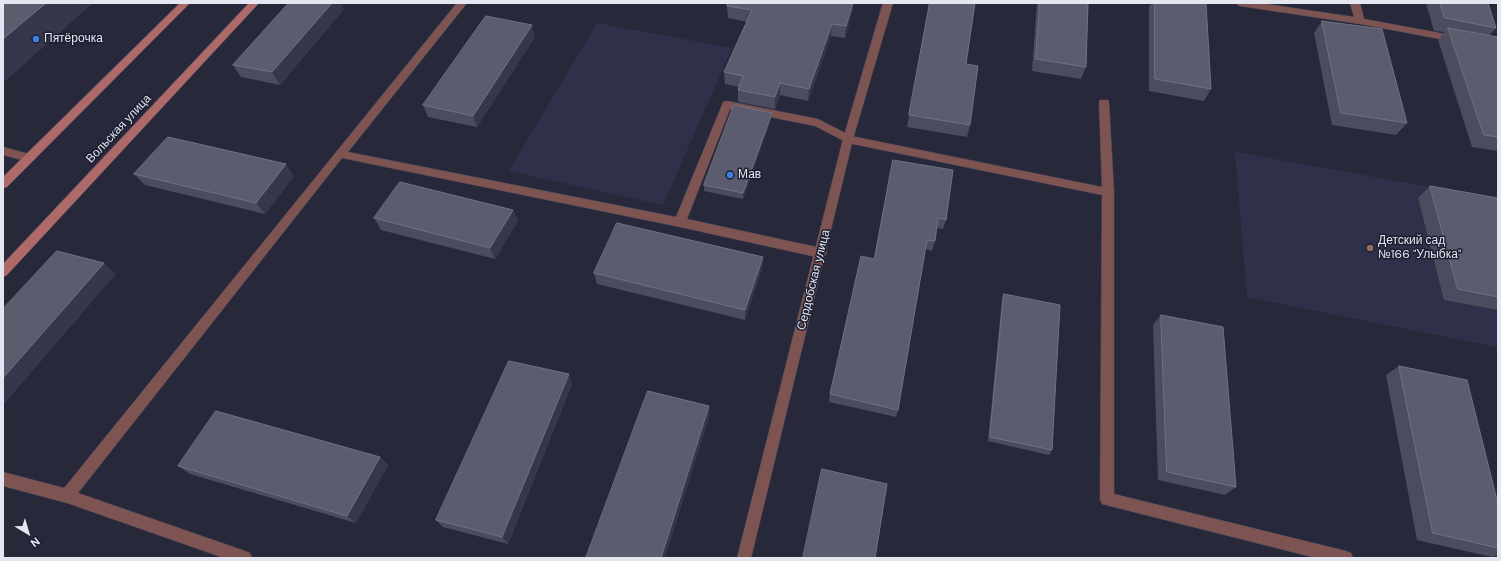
<!DOCTYPE html>
<html>
<head>
<meta charset="utf-8">
<style>
  body { margin:0 }
  #map { position:relative; width:1501px; height:561px; overflow:hidden; background:#27293b; font-family:"DM Sans",sans-serif }
  canvas { display:block }
  .frame { position:absolute; inset:0; border:4px solid #e4e6f2; pointer-events:none }
  .north { position:absolute; left:8px; top:513px; width:40px; height:40px; -webkit-text-stroke:3px #1d1f30; paint-order:stroke; rotate:142deg; font-size:11px; font-weight:700; line-height:16px; text-align:center; color:#e4e6f2 }
  .north::after { content:''; display:block; margin:auto; width:14px; height:18px; background:#e4e6f2; clip-path:polygon(50% 0,100% 100%,50% 72%,0 100%) }
</style>
</head>
<body>
<div id="map">
<canvas width="1501" height="561"></canvas>
<div class="frame"></div>
<div class="north">N</div>
</div>
<script>
const context = document.querySelector('canvas').getContext('2d');
context.lineJoin = 'round';
function fillPath(path, color) { context.fillStyle = color; context.fill(path, 'evenodd'); }
function trace(path, color, width, dash) { context.strokeStyle = color; context.lineWidth = width; context.lineCap = dash ? 'butt' : 'round'; context.setLineDash(dash || []); context.stroke(path); }
function label(font, color, halo, rows, align = 'center') {
  context.font = font + ' "DM Sans",sans-serif'; context.lineWidth = 3; context.setLineDash([]); context.textBaseline = 'middle'; context.strokeStyle = halo; context.fillStyle = color; for (const [text, x, y, turn = 0] of rows) {
    context.save(); context.translate(x, y); context.rotate((+turn || 0) * Math.PI / 180); context.textAlign = isNaN(turn) ? turn : align; if (halo) context.strokeText(text, 0, 0); context.fillText(text, 0, 0); context.restore();
  }
}
fillPath(new Path2D(`
  M597,23L732,48L663,205L509,171Z
  M1235,152L1498,199V347L1247,297Z`), '#2f314a');
const lane = new Path2D(`
  M457,3H467L348,152L676,217L722,105L723,102L727,101L818,119L851,136L1102,187L1099,103L1100,100H1108L1109,103L1114,192V494L1346,551L1351,553L1353,558H1316L1102,504L1100,499L1102,195L848,143L815,126L730,109L687,219L821,248L825,250L827,253L825,256L821,258L680,227L342,158L78,493L245,551L250,553L252,558H224L67,503L3,486V472L64,488Z
  M1235,3H1260L1354,17L1350,3H1360L1364,19L1456,36L1461,39L1456,42L1360,24L1240,6Z
  M3,147L33,155L34,158L33,161L29,162L3,155Z`);
const street = new Path2D(`
  M883,3H893L853,139L751,558H737L843,139Z`);
const secondary = new Path2D(`
  M180,3H190L7,187L3,188V177Z
  M249,3H259L7,275L3,277V264Z`);
trace(lane, '#454758', 1);
trace(street, '#454758', 1);
trace(secondary, '#454758', 1);
fillPath(lane, '#7e5453');
fillPath(street, '#7e5453');
fillPath(secondary, '#ad6a69');
fillPath(new Path2D(`
  M929,3H975L966,64L970,125L967,137L907,127Z
  M1037,3H1088L1086,67L1081,79L1032,71Z
  M1151,3H1205L1211,89L1204,101L1149,91V7Z
  M1426,3H1488L1496,28L1489,36L1498,37V151L1472,147L1438,40L1444,32L1434,31Z
  M727,6L853,9L845,38L831,36L808,101L780,95L775,109L738,102V90L739,87L725,84L724,72L747,22L728,18Z
  M344,9L280,85L241,77L233,65Z
  M1322,21L1407,123L1396,135L1332,125L1314,33Z
  M535,37L477,127L428,117L423,105Z
  M771,119L743,199L704,191V185Z
  M893,160L946,220L943,229L937,228L935,241L932,251L925,249L898,410L896,417L829,402L830,394L874,259Z
  M134,174L294,176L265,214L145,185Z
  M1430,186L1498,198V310L1444,300L1418,198Z
  M513,210L518,221L495,259L381,230L374,218Z
  M763,257L762,268L745,320L597,284L594,273Z
  M1004,294L1052,450L1049,455L988,441L1002,299Z
  M1161,315L1236,487L1225,495L1158,480L1153,325Z
  M1399,366L1498,504V555L1492,557L1417,540L1386,375Z
  M572,384L508,544L443,527L436,520Z
  M380,457L388,465L356,523L190,474L178,466Z`), '#4b4d5f');
fillPath(new Path2D(`
  M46,3H93L3,83V39Z
  M332,3H341L344,9L280,85L272,72Z
  M853,3H854L853,9L845,38L846,26Z
  M832,24L831,36L808,101L809,89Z
  M532,25L535,37L477,127L473,116Z
  M780,83V95L775,109V97Z
  M772,113L771,119L743,199V193Z
  M286,164L294,176L265,214L256,203Z
  M513,210L518,221L495,259L490,248Z
  M763,257L762,268L745,320V310Z
  M104,263L116,274L5,403L3,402V378Z
  M569,374L572,384L508,544L502,537Z
  M709,406L710,415L665,558H661Z
  M380,457L388,465L356,523L347,516Z`), '#35374a');
const building = new Path2D(`
  M3,3H46L3,39Z
  M289,3H332L272,72L233,65Z
  M729,3H853L846,26L832,24L809,89L780,83L775,97L738,90L743,76L724,72L752,10L727,6Z
  M930,3H975L966,64L978,66L970,125L909,115Z
  M1040,3H1088L1086,67L1036,59Z
  M1155,3H1206L1211,89L1155,79Z
  M1440,3H1488L1496,28L1445,18Z
  M486,16L532,25L473,116L423,105Z
  M1322,21L1382,29L1407,123L1341,113Z
  M1448,28L1498,37V137L1484,135Z
  M734,105L772,113L743,193L704,185Z
  M168,137L286,164L256,203L134,174Z
  M893,160L953,170L946,220L938,218L935,241L927,240L898,410L830,394L861,256L874,259Z
  M400,182L513,210L490,248L374,218Z
  M1430,186L1498,198V297L1458,289Z
  M617,223L763,257L745,310L594,273Z
  M57,251L104,263L3,378V309Z
  M1004,294L1060,305L1052,450L990,437Z
  M1161,315L1223,327L1236,487L1167,472Z
  M509,361L569,374L502,537L436,520Z
  M1399,366L1467,380L1498,504V548L1433,533Z
  M648,391L709,406L661,558H586Z
  M216,411L380,457L347,516L178,466Z
  M822,469L887,484L875,558H803Z`);
fillPath(building, '#5b5d6f');
trace(building, '#707283', 1);
for (const [x, y, r, color] of [
  [36,39,4,"#3f7fe0"],
  [730,175,4,"#3f7fe0"],
  [1370,248,4,"#8d6e63"]
]) { const dot = new Path2D(); dot.arc(x, y, r, 0, 2 * Math.PI); context.fillStyle = color; context.fill(dot); trace(dot, '#1d1f30', 1.5); }
label('12px', '#e4e6f2', '#1d1f30', [
  ["Пятёрочка",44,39],
  ["Мав",738,175],
  ["Детский сад",1378,241],
  ["№166 \"Улыбка\"",1378,255]
], 'left');
label('12px', '#e4e6f2', '#1d1f30', [
  ["Вольская улица",119,129,-47],
  ["Сердобская улица",814,280,-76]
]);
</script>
</body>
</html>
